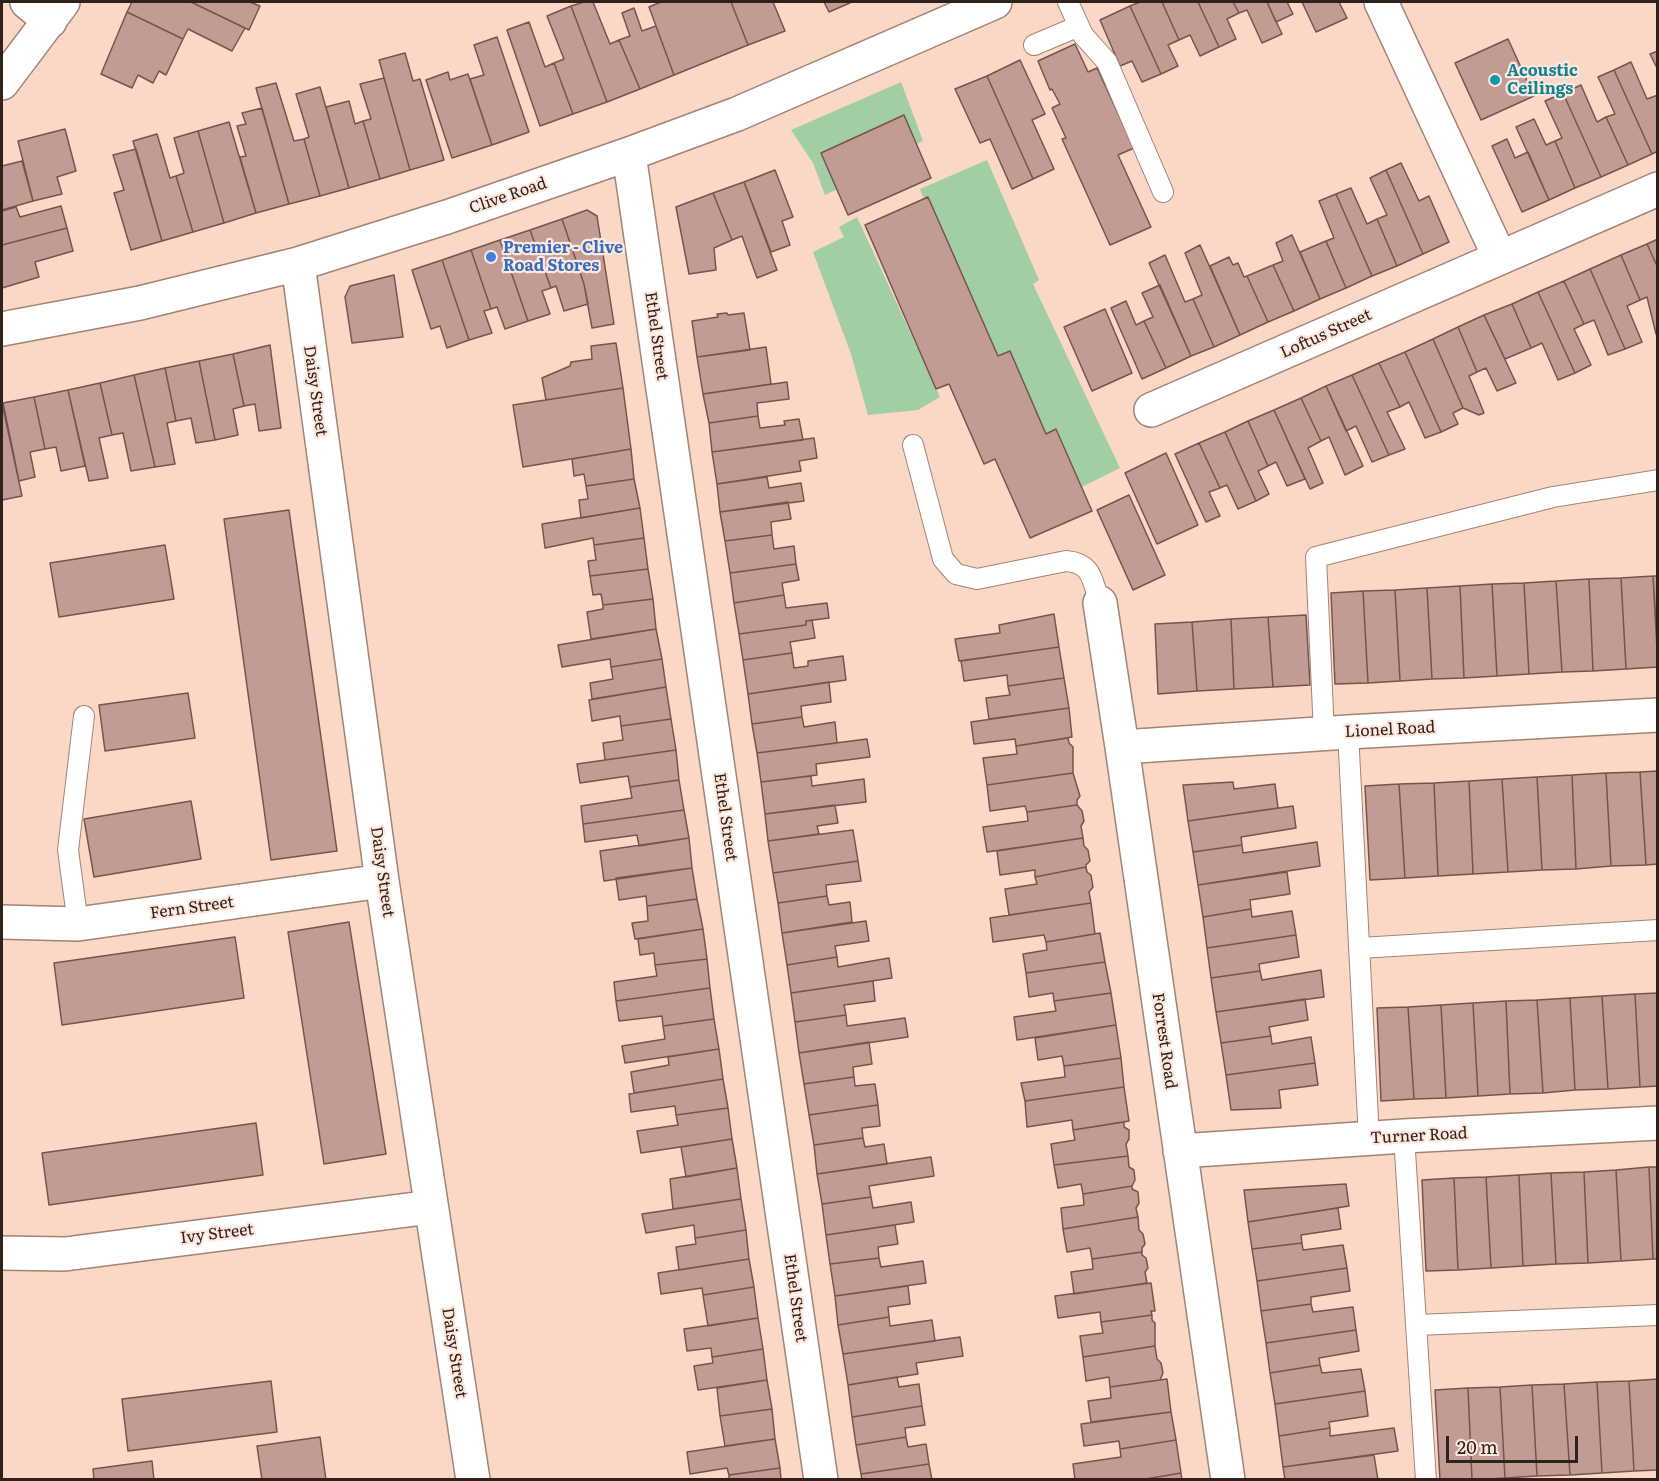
<!DOCTYPE html>
<html>
<head>
<meta charset="utf-8">
<style>
  body { margin:0 }
  #map { position:relative; width:1659px; height:1481px; overflow:hidden; background:#fbd7c6; font-family:Literata,serif }
  canvas { display:block }
  .frame { position:absolute; inset:0; border:3px solid #2f221b; pointer-events:none }
  .scale { position:absolute; left:1446px; top:1436px; width:132px; height:27px; box-sizing:border-box; border:3px solid #2f221b; border-top:0; padding-left:8px; font-size:18px; line-height:21px; white-space:nowrap; color:#2f221b; -webkit-text-stroke:4px #fee8dd; paint-order:stroke }
</style>
</head>
<body>
<div id="map">
<canvas width="1659" height="1481"></canvas>
<div class="frame"></div>
<div class="scale">20 m</div>
</div>
<script>
const context = document.querySelector('canvas').getContext('2d');
context.lineJoin = 'round';
function fillPath(path, color) { context.fillStyle = color; context.fill(path, 'evenodd'); }
function trace(path, color, width, dash) { context.strokeStyle = color; context.lineWidth = width; context.lineCap = dash ? 'butt' : 'round'; context.setLineDash(dash || []); context.stroke(path); }
function label(font, color, halo, rows, align = 'center') {
  context.font = font + ' Literata,serif'; context.lineWidth = 4.5; context.setLineDash([]); context.textBaseline = 'middle'; context.strokeStyle = halo; context.fillStyle = color; for (const [text, x, y, turn = 0] of rows) {
    context.save(); context.translate(x, y); context.rotate((+turn || 0) * Math.PI / 180); context.textAlign = isNaN(turn) ? turn : align; if (halo) context.strokeText(text, 0, 0); context.fillText(text, 0, 0); context.restore();
  }
}
fillPath(new Path2D(`
  M901,82L923,141L917,144L904,115L822,153L838,189L825,195L813,163L791,130Z
  M987,160L1039,280L1033,284L1120,468L1082,487L1057,430L1046,434L998,356L928,198L924,199L920,189Z
  M857,217L940,397L918,410L868,415L851,354L813,252L844,237L839,227Z`), '#a1cea4');
const building = new Path2D(`
  M132,2H191L245,28L232,51L188,29L183,39L127,12Z
  M191,2H250L260,6L249,30Z
  M584,2H593L610,44L619,40L640,89L607,102L571,6Z
  M661,2H731L748,45L674,75L649,7Z
  M731,2H773L785,31L748,45Z
  M824,2H852L829,12Z
  M1140,2H1162L1179,40L1168,45L1178,66L1161,74L1130,6Z
  M1162,2H1198L1219,47L1200,56L1190,35L1179,40Z
  M1198,2H1233L1239,13L1227,19L1236,39L1219,47Z
  M1233,2H1267L1282,34L1262,43L1247,10L1239,13Z
  M1267,2H1287L1293,14L1276,22Z
  M1302,2H1339L1347,18L1316,32Z
  M571,6L607,102L573,114L554,63L564,59L547,16Z
  M1130,6L1161,74L1142,82L1132,61L1120,66L1100,20Z
  M634,8L642,31L656,26L674,75L640,89L619,40L630,36L622,13Z
  M127,12L183,39L166,75L159,71L153,83L138,75L132,88L101,74Z
  M529,22L545,67L554,63L573,114L540,126L507,30Z
  M497,37L529,132L492,145L470,79L484,75L474,45Z
  M1508,39L1534,96L1481,120L1455,63Z
  M1075,44L1088,72L1097,68L1134,148L1118,155L1151,227L1110,245L1062,139L1066,138L1052,108L1060,104L1052,89L1050,90L1038,61Z
  M1658,51V70L1650,54Z
  M405,53L413,81L420,79L444,160L410,170L379,60Z
  M1020,60L1045,114L1032,120L1054,169L1033,179L987,76Z
  M1631,62L1647,99L1658,95V151L1652,154L1614,70Z
  M1614,70L1652,154L1628,165L1606,117L1615,114L1598,77Z
  M448,72L450,80L468,74L492,145L452,158L426,80Z
  M987,76L1033,179L1012,189L990,139L980,143L955,89Z
  M384,78L410,170L380,179L363,121L371,119L360,84Z
  M276,83L294,141L304,139L320,196L289,204L256,88Z
  M1581,85L1597,122L1606,117L1628,165L1601,177L1563,93Z
  M320,87L349,188L320,196L304,139L309,137L296,94Z
  M1563,93L1601,177L1575,188L1555,141L1562,138L1545,101Z
  M349,101L355,124L363,121L380,179L349,188L326,107Z
  M262,108L289,204L256,213L240,157L246,156L237,126L246,124L242,113Z
  M904,115L931,178L848,215L821,153Z
  M1534,119L1546,145L1555,141L1575,188L1549,200L1516,127Z
  M229,122L256,213L224,223L198,131Z
  M65,129L76,171L57,177L62,194L33,201L18,141Z
  M198,131L224,223L193,232L176,176L184,173L174,138Z
  M157,134L170,178L176,176L193,232L162,241L133,141Z
  M1507,139L1515,158L1528,152L1549,200L1522,212L1492,146Z
  M136,149L162,241L131,250L114,193L124,190L113,155Z
  M22,161L33,201L2,210V166Z
  M1401,163L1419,201L1429,196L1449,242L1423,254L1386,170Z
  M775,170L793,217L782,221L790,245L771,252L744,182Z
  M1386,170L1423,254L1397,266L1377,219L1387,215L1370,178Z
  M744,182L777,270L757,278L742,236L732,240L713,193Z
  M1351,188L1367,224L1377,219L1397,266L1372,276L1336,194Z
  M713,193L732,240L714,248L716,270L689,274L676,207Z
  M1336,194L1372,276L1346,288L1326,241L1334,238L1319,201Z
  M928,197L998,356L1010,351L1046,434L1056,429L1092,511L1030,538L995,459L984,464L949,384L936,389L865,225Z
  M61,206L67,228L2,245V211L16,207L20,217Z
  M587,210L597,216L614,324L592,328L584,284L562,219Z
  M562,219L584,284L588,304L564,311L556,286L551,288L530,230Z
  M67,228L73,251L35,262L39,277L2,288V245Z
  M530,230L551,288L542,291L550,314L528,321L500,240Z
  M1292,235L1320,299L1294,311L1273,265L1283,261L1276,243Z
  M1658,239V268L1647,244Z
  M500,240L528,321L505,329L497,307L491,309L471,250Z
  M1326,241L1346,288L1320,299L1300,252Z
  M1647,244L1658,268V334H1656L1647,297L1640,300L1621,255Z
  M1200,245L1240,335L1214,347L1193,299L1202,295L1185,253Z
  M471,250L491,309L484,311L492,333L469,340L442,260Z
  M1165,255L1185,302L1193,299L1214,347L1191,356L1149,263Z
  M1621,255L1640,300L1627,306L1642,342L1625,349L1590,269Z
  M1229,257L1233,265L1238,263L1244,277L1247,276L1268,322L1240,335L1210,266Z
  M442,260L469,340L447,348L440,326L431,329L412,270Z
  M1273,265L1294,311L1268,322L1247,276Z
  M1590,269L1625,349L1608,355L1594,320L1584,324L1564,281Z
  M394,275L403,337L352,343L345,297L350,286Z
  M1564,281L1584,324L1574,329L1591,365L1575,373L1538,292Z
  M1160,285L1191,356L1166,368L1144,321L1153,317L1142,293Z
  M1538,292L1575,373L1558,380L1542,343L1531,348L1512,304Z
  M1126,301L1136,325L1144,321L1166,368L1142,379L1111,308Z
  M1512,304L1531,348L1505,359L1484,315Z
  M1105,309L1132,373L1092,391L1064,327Z
  M727,313L728,315L744,313L750,350L697,357L692,321L718,317L717,314Z
  M1484,315L1516,383L1497,391L1486,368L1477,372L1458,327Z
  M1458,327L1477,372L1469,376L1484,413L1479,415L1463,408L1433,339Z
  M1433,339L1463,408L1453,413L1458,424L1441,432L1405,352Z
  M616,343L623,388L546,400L542,378L570,366L571,362L592,359L591,346Z
  M270,345L281,428L259,431L255,404L244,406L233,354Z
  M766,347L771,384L703,394L697,357Z
  M1405,352L1441,432L1425,438L1409,402L1400,407L1379,363Z
  M233,354L244,406L233,409L238,435L215,440L199,361Z
  M199,361L215,440L196,443L191,418L176,421L165,368Z
  M1379,363L1400,407L1387,412L1405,449L1389,455L1352,375Z
  M165,368L176,421L167,423L175,464L155,467L134,375Z
  M134,375L155,467L131,471L123,433L112,435L100,383Z
  M1352,375L1389,455L1372,462L1356,426L1346,431L1326,386Z
  M787,382L789,399L757,403L758,416L709,423L703,394Z
  M100,383L112,435L99,438L108,478L89,481L68,390Z
  M1326,386L1363,466L1345,475L1329,437L1321,441L1301,398Z
  M623,388L631,449L523,467L513,405Z
  M68,390L85,466L61,471L56,447L45,449L34,397Z
  M34,397L45,449L30,452L35,477L19,481L3,403Z
  M1301,398L1321,441L1308,448L1323,483L1310,489L1274,410Z
  M2,403L22,496L2,500Z
  M1274,410L1305,479L1287,486L1276,462L1268,466L1248,421Z
  M758,416L760,428L785,425L784,421L799,419L803,440L712,452L709,423Z
  M1248,421L1268,466L1258,471L1269,494L1256,501L1225,432Z
  M1225,432L1256,501L1238,509L1227,485L1220,488L1199,443Z
  M814,438L817,458L799,461L801,471L717,484L712,452Z
  M1199,443L1220,488L1209,492L1220,516L1206,522L1175,454Z
  M631,449L634,479L586,486L584,474L574,476L572,459Z
  M1166,453L1198,525L1157,544L1125,473Z
  M767,477L769,488L801,483L804,501L720,512L717,484Z
  M634,479L640,508L581,518L579,500L588,499L586,486Z
  M1129,495L1165,575L1133,590L1097,510Z
  M788,502L791,519L771,522L772,535L725,541L720,512Z
  M640,508L644,538L594,545L593,538L545,548L542,524Z
  M289,510L337,851L271,860L224,519Z
  M772,535L774,549L794,546L796,564L730,573L725,541Z
  M644,538L648,569L590,576L588,561L596,560L594,545Z
  M165,545L174,599L59,617L50,563Z
  M796,564L799,580L782,583L784,595L734,603L730,573Z
  M648,569L653,599L603,605L601,594L593,595L590,576Z
  M1653,576L1658,667L1626,669L1621,578Z
  M1653,576H1658V654Z
  M1621,578L1626,669L1593,671L1589,579Z
  M1589,579L1593,671L1562,672L1556,581Z
  M1556,581L1562,672L1529,674L1524,583Z
  M1524,583L1529,674L1497,676L1492,584Z
  M1492,584L1497,676L1464,678L1460,586Z
  M1460,586L1464,678L1432,679L1427,588Z
  M1427,588L1432,679L1400,681L1395,590Z
  M1395,590L1400,681L1368,683L1363,591Z
  M1363,591L1368,683L1335,684L1331,593Z
  M784,595L786,608L827,603L829,618L806,621V625L739,634L734,603Z
  M653,599L656,629L591,639L587,612L603,609V605Z
  M1054,614L1059,647L959,661L955,639L1000,633L999,625Z
  M1306,615L1310,685L1273,687L1268,617Z
  M1268,617L1273,687L1234,689L1231,619Z
  M1231,619L1234,689L1197,691L1192,622Z
  M812,620L815,638L790,642L792,653L743,660L739,634L806,625V621Z
  M1192,622L1197,691L1158,694L1155,624Z
  M656,629L662,659L611,667L610,659L562,667L558,645Z
  M1059,647L1064,678L1008,686L1007,675L964,681L961,661Z
  M792,653L794,668L808,666V661L843,656L846,680L748,694L743,660Z
  M662,659L666,687L592,699L590,683L613,679L611,667Z
  M1064,678L1069,708L989,719L986,698L1010,695L1008,686Z
  M829,682L831,702L801,706L802,717L752,724L748,694Z
  M666,687L671,719L621,726L620,716L592,721L589,700Z
  M188,693L195,738L105,751L99,705Z
  M1069,708L1072,737L1016,746L1015,739L974,744L971,722Z
  M802,717L804,727L835,722L837,743L757,753L752,724Z
  M671,719L676,750L605,760L603,743L623,740L621,726Z
  M1068,738L1069,743L1073,747V773L987,785L983,758L1017,754L1016,746Z
  M867,739L870,757L816,764L817,775L761,782L757,753Z
  M676,750L679,780L630,787L628,776L580,783L577,764Z
  M1658,771V864L1646,865L1640,772Z
  M1640,772L1646,865L1611,866L1606,773Z
  M1073,773L1080,796L1077,800V805L1027,812L1025,806L990,811L987,785Z
  M1606,773L1611,866L1576,869L1572,775Z
  M1572,775L1576,869L1542,870L1537,777Z
  M811,776L812,786L864,779L866,802L765,814L761,782Z
  M1537,777L1542,870L1508,872L1502,779Z
  M1502,779L1508,872L1473,874L1469,781Z
  M679,780L684,810L583,824L581,806L632,798L630,787Z
  M1469,781L1473,874L1438,876L1434,783Z
  M1233,782L1234,789L1275,784L1278,808L1188,821L1183,785Z
  M1434,783L1438,876L1405,878L1399,784Z
  M1399,784L1405,878L1370,880L1365,786Z
  M191,801L201,859L94,877L84,819Z
  M835,805L838,823L817,826L819,834L768,841L765,814Z
  M1077,805L1082,811L1084,821L1081,826L1083,838L987,852L983,827L1028,821L1027,812Z
  M1293,806L1296,828L1241,837L1242,845L1193,852L1188,821Z
  M684,810L689,838L639,846L637,835L585,842L583,824Z
  M853,830L858,861L773,873L768,841Z
  M689,838L692,868L604,881L600,851Z
  M1083,838L1084,846L1088,850L1090,861L1086,865V867L1035,877V870L1000,875L997,851Z
  M1317,842L1320,866L1198,885L1193,852L1242,845L1243,853Z
  M858,861L861,881L826,885L827,896L778,903L773,873Z
  M1086,867L1087,872L1091,875L1093,887L1089,892L1091,903L1009,915L1005,889L1037,884L1035,877Z
  M692,868L697,899L647,906L646,896L619,900L616,878Z
  M1287,872L1290,894L1250,900L1251,909L1203,917L1198,885Z
  M827,896L829,905L850,902L852,922L782,933L778,903Z
  M697,899L703,929L635,939L632,923L648,921L647,906Z
  M1091,903L1095,934L1046,942L1044,935L993,942L990,918Z
  M1251,909L1252,917L1292,911L1296,935L1207,948L1203,917Z
  M866,921L869,941L835,946L837,957L787,965L782,933Z
  M349,922L386,1154L324,1164L288,932Z
  M703,929L707,959L655,965L654,953L640,955L638,939Z
  M1100,933L1105,962L1026,973L1023,954L1047,950L1046,942Z
  M1296,935L1299,957L1259,964L1260,971L1211,978L1207,948Z
  M235,937L244,998L62,1025L54,963Z
  M837,957L838,967L889,958L892,978L791,993L787,965Z
  M707,959L710,988L616,1001L614,982L657,976L655,965Z
  M1105,962L1111,993L1054,1001L1053,993L1029,997L1026,973Z
  M1321,970L1324,997L1216,1012L1211,978L1260,971L1262,980Z
  M873,981L875,1001L844,1005L846,1015L795,1022L791,993Z
  M710,988L714,1019L663,1026L662,1016L619,1021L616,1001Z
  M1111,993L1116,1025L1017,1040L1014,1017L1056,1011L1054,1001Z
  M1658,993V1086L1640,1087L1635,994Z
  M1635,994L1640,1087L1608,1089L1602,996Z
  M1602,996L1608,1089L1575,1090L1570,998Z
  M1570,998L1575,1090L1543,1093L1537,1000Z
  M1305,999L1308,1020L1269,1027L1271,1036L1221,1043L1216,1012Z
  M1537,1000L1543,1093L1510,1094L1506,1001Z
  M1506,1001L1510,1094L1478,1096L1473,1003Z
  M1473,1003L1478,1096L1446,1098L1441,1005Z
  M1441,1005L1446,1098L1414,1099L1408,1007Z
  M1408,1007L1414,1099L1381,1101L1377,1008Z
  M846,1015L847,1026L905,1018L908,1037L799,1053L795,1022Z
  M714,1019L719,1049L625,1063L622,1046L665,1039L663,1026Z
  M1116,1025L1121,1058L1064,1066L1062,1056L1038,1060L1035,1038Z
  M1271,1036L1272,1044L1311,1037L1315,1063L1226,1075L1221,1043Z
  M869,1042L872,1064L853,1067L854,1077L804,1084L799,1053Z
  M719,1049L723,1079L634,1093L631,1072L669,1065L668,1057Z
  M1121,1058L1124,1087L1025,1101L1021,1083L1065,1077L1064,1066Z
  M1315,1063L1318,1085L1279,1090L1281,1108L1231,1110L1226,1075Z
  M854,1077L855,1086L875,1084L878,1105L809,1115L804,1084Z
  M723,1079L728,1108L676,1115L675,1106L631,1112L629,1094Z
  M1124,1087L1129,1121L1073,1130L1072,1120L1027,1127L1025,1101Z
  M878,1105L880,1126L862,1128L863,1138L814,1145L809,1115Z
  M728,1108L732,1139L641,1153L637,1131L678,1125L676,1115Z
  M1124,1122V1127L1129,1130V1139L1126,1144L1128,1156L1054,1165L1051,1144L1075,1140L1073,1130Z
  M256,1123L263,1175L49,1205L42,1153Z
  M863,1138L865,1147L884,1144L887,1164L817,1174L814,1145Z
  M732,1139L737,1168L686,1177L681,1147Z
  M1128,1156L1129,1167L1134,1170L1135,1180L1132,1186L1083,1194L1081,1184L1058,1188L1054,1165Z
  M931,1157L934,1176L869,1186L871,1197L822,1204L817,1174Z
  M1649,1167H1658V1259H1653Z
  M1649,1167L1653,1259L1621,1261L1616,1170Z
  M737,1168L741,1199L673,1209L670,1179Z
  M1616,1170L1621,1261L1588,1263L1584,1172Z
  M1584,1172L1588,1263L1556,1264L1551,1173Z
  M1551,1173L1556,1264L1523,1266L1519,1175Z
  M1519,1175L1523,1266L1491,1268L1486,1177Z
  M1486,1177L1491,1268L1458,1270L1454,1178Z
  M1454,1178L1458,1270L1426,1271L1422,1180Z
  M1346,1184L1349,1206L1248,1222L1244,1190Z
  M1132,1186V1189L1138,1192L1139,1203L1136,1208L1138,1217L1063,1229L1061,1208L1084,1205L1083,1194Z
  M871,1197L873,1208L911,1202L914,1222L826,1235L822,1204Z
  M741,1199L746,1230L695,1238L694,1225L646,1233L642,1214Z
  M1338,1208L1341,1229L1301,1235L1302,1243L1252,1249L1248,1222Z
  M1138,1217L1139,1230L1143,1234L1145,1244L1142,1248V1252L1092,1259L1090,1248L1067,1252L1063,1229Z
  M895,1225L898,1244L878,1247L879,1258L830,1264L826,1235Z
  M746,1230L749,1259L679,1270L676,1247L696,1244L695,1238Z
  M1302,1243L1303,1250L1343,1245L1347,1268L1257,1281L1252,1249Z
  M1142,1252V1255L1146,1258L1148,1268L1145,1272L1147,1283L1074,1294L1071,1272L1093,1269L1092,1259Z
  M879,1258L881,1267L923,1261L926,1283L835,1296L830,1264Z
  M749,1259L754,1287L703,1295L702,1288L661,1294L658,1273Z
  M1347,1268L1350,1291L1311,1297V1304L1261,1311L1257,1281Z
  M1151,1283L1155,1311H1151L1152,1315L1101,1322L1100,1312L1058,1318L1055,1296Z
  M908,1286L910,1304L888,1307L889,1317L838,1325L835,1296Z
  M754,1287L758,1318L708,1326L703,1295Z
  M1311,1304L1313,1312L1353,1307L1356,1330L1266,1343L1261,1311Z
  M1152,1315V1320L1155,1323V1346L1083,1357L1080,1336L1103,1333L1101,1322Z
  M889,1317L890,1326L932,1320L935,1341L843,1354L838,1325Z
  M758,1318L763,1349L712,1357L711,1348L687,1351L684,1329Z
  M1356,1330L1359,1351L1319,1358L1320,1365L1270,1373L1266,1343Z
  M960,1337L963,1356L916,1363L918,1374L848,1385L843,1354Z
  M1155,1346L1157,1359L1161,1363L1163,1373L1160,1380L1110,1387L1109,1377L1086,1381L1083,1357Z
  M763,1349L767,1380L698,1390L694,1366L713,1363L712,1357Z
  M1320,1365L1322,1373L1361,1369L1365,1391L1275,1404L1270,1373Z
  M897,1377L899,1387L919,1384L922,1406L852,1417L848,1385Z
  M1167,1379L1171,1412L1091,1422L1088,1401L1111,1398L1110,1387Z
  M1658,1379V1470L1634,1471L1629,1381Z
  M767,1380L772,1409L720,1416L717,1388Z
  M271,1381L277,1432L128,1451L122,1399Z
  M1629,1381L1634,1471L1602,1473L1597,1382Z
  M1597,1382L1602,1473L1570,1475L1564,1384Z
  M1564,1384L1570,1475L1537,1476L1532,1385Z
  M1532,1385L1537,1476L1505,1478L1500,1387Z
  M1500,1387L1505,1478L1472,1480L1468,1388Z
  M1468,1388L1472,1480H1440L1435,1390Z
  M1365,1391L1368,1416L1329,1422L1330,1428L1279,1436L1275,1404Z
  M922,1406L925,1425L905,1428L906,1437L856,1445L852,1417Z
  M772,1409L775,1439L725,1446L720,1416Z
  M1171,1412L1176,1440L1120,1449L1119,1441L1084,1446L1081,1424Z
  M1330,1428V1436L1394,1428L1398,1451L1283,1467L1279,1436Z
  M320,1437L326,1480H262L257,1446Z
  M906,1437L908,1447L926,1444L929,1464L861,1474L856,1445Z
  M775,1439L780,1468L729,1475L727,1468L690,1474L687,1452Z
  M1176,1440L1181,1473L1140,1480H1075L1073,1464L1121,1457L1120,1449Z
  M1374,1455L1378,1480H1285L1283,1467Z
  M152,1461L154,1480H94L93,1469Z
  M929,1464L932,1480H862L861,1474Z
  M780,1468L781,1480H729V1475Z
  M1181,1473L1182,1480H1140Z`);
fillPath(building, '#c19b94');
trace(building, '#76544e', 1.5);
const lane = new Path2D(`
  M1068,2L1083,35L1107,62L1163,192
  M1034,45L1079,26
  M913,445L943,559L956,574L977,579L1066,561C1093,563 1092,581 1100,603
  M1348,732L1369,1139
  M1324,734L1316,557L1553,497L1658,480
  M78,924L68,850L84,716
  M1360,948L1658,930
  M1404,1136L1426,1480
  M1417,1325L1658,1315`);
const street = new Path2D(`
  M27,2L50,21
  M1381,2L1500,258
  M2,83L63,2
  M629,154L821,1480
  M298,264L382,881L473,1480
  M2,329L140,303L298,264L447,217L629,154L737,114L995,2
  M1151,410L1658,189
  M1100,603L1122,747L1228,1480
  M1122,747L1348,732L1658,715
  M2,922L78,924L382,881
  M1180,1151L1404,1136L1658,1123
  M2,1253L65,1254L431,1207`);
trace(lane, '#a38373', 22);
trace(street, '#a38373', 36);
trace(lane, '#fff', 20);
trace(street, '#fff', 33);
for (const [x, y, r, color] of [
  [1495,80,6,"#0f9aa8"],
  [491,257,6,"#3f7fe0"]
]) { const dot = new Path2D(); dot.arc(x, y, r, 0, 2 * Math.PI); context.fillStyle = color; context.fill(dot); trace(dot, '#fee8dd', 2); }
label('bold 16px', '#0d838f', '#fee8dd', [
  ["Acoustic",1507,71],
  ["Ceilings",1507,89]
], 'left');
label('16px', '#2f221b', '#fee8dd', [
  ["Clive Road",508,196,-19],
  ["Loftus Street",1326,334,-24],
  ["Ethel Street",656,336,82],
  ["Daisy Street",315,391,82],
  ["Lionel Road",1390,730,-3],
  ["Ethel Street",725,817,82],
  ["Daisy Street",382,872,82],
  ["Fern Street",192,908,-8],
  ["Forrest Road",1164,1041,82],
  ["Turner Road",1419,1136,-3],
  ["Ivy Street",217,1234,-7],
  ["Ethel Street",795,1298,82],
  ["Daisy Street",454,1353,81]
]);
label('bold 16px', '#366cbe', '#fee8dd', [
  ["Premier - Clive",503,248],
  ["Road Stores",503,266]
], 'left');
</script>
</body>
</html>
